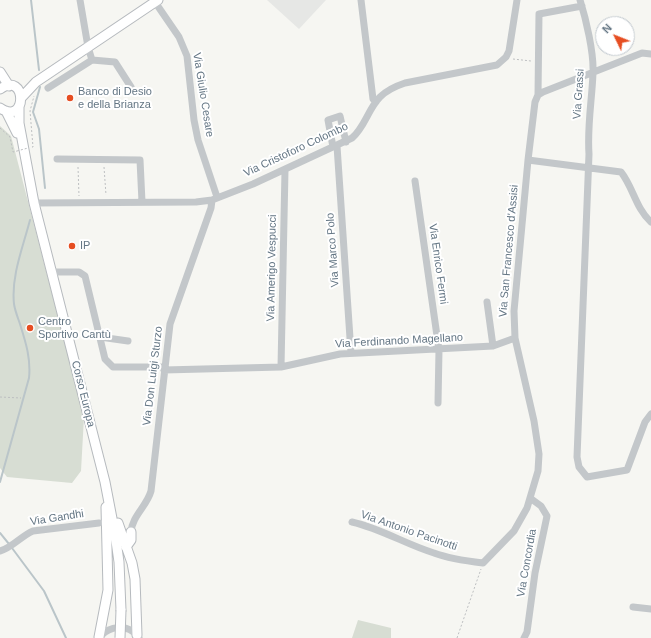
<!DOCTYPE html>
<html>
<head>
<meta charset="utf-8">
<style>
  body { margin:0 }
  #map { position:relative; width:651px; height:638px; overflow:hidden; background:#f6f6f2; font-family:Helvetica,sans-serif }
  canvas { display:block }
  .north { position:absolute; left:595px; top:16px; width:40px; height:40px; box-sizing:border-box; background:#fff; border:1px solid #c1c8ce; border-radius:50%; rotate:313deg; font-size:11px; font-weight:700; line-height:16px; text-align:center; color:#647684 }
  .north::after { content:''; display:block; margin:auto; width:14px; height:18px; background:#e64e22; clip-path:polygon(50% 0,100% 100%,50% 72%,0 100%) }
</style>
</head>
<body>
<div id="map">
<canvas width="651" height="638"></canvas>
<div class="north">N</div>
</div>
<script>
const context = document.querySelector('canvas').getContext('2d');
context.lineJoin = 'round';
function fillPath(path, color) { context.fillStyle = color; context.fill(path, 'evenodd'); }
function trace(path, color, width, dash) { context.strokeStyle = color; context.lineWidth = width; context.lineCap = dash ? 'butt' : 'round'; context.setLineDash(dash || []); context.stroke(path); }
function label(font, color, halo, rows, align = 'center') {
  context.font = font + ' Helvetica,sans-serif'; context.lineWidth = 4; context.setLineDash([]); context.textBaseline = 'middle'; context.strokeStyle = halo; context.fillStyle = color; for (const [text, x, y, turn = 0] of rows) {
    context.save(); context.translate(x, y); context.rotate((+turn || 0) * Math.PI / 180); context.textAlign = isNaN(turn) ? turn : align; if (halo) context.strokeText(text, 0, 0); context.fillText(text, 0, 0); context.restore();
  }
}
fillPath(new Path2D(`
  M267,0H326L299,29Z`), '#e6e7e5');
fillPath(new Path2D(`
  M0,126L11,136L84,417L81,471L72,483L7,477L0,468Z
  M358,620L391,628V638H352Z`), '#d7ddd3');
trace(new Path2D(`
  M31,0L39,70
  M40,87L33,112L39,129L45,188
  M0,482L29,378C31,359 26,343 20,324C18,318 15,311 14,304C11,276 23,247 30,220
  M0,533L9,544
  M12,548L44,591L66,638`), '#bac5c9', 2);
const major = new Path2D(`
  M0,72L9,86
  M0,89C27,70 28,127 0,108
  M21,98L36,82L158,0
  M19,106V123L34,203L105,482L115,534L119,562L121,610
  M6,111L17,133
  M118,523L132,563L135,579L137,635
  M126,547L131,540V532
  M99,637L108,590L106,507`);
trace(major, '#b6babe', 11);
trace(new Path2D(`
  M513,59L531,61
  M0,128L10,137L13,152L17,151
  M32,147H33L30,111L34,96
  M78,167L79,196
  M104,167L106,195
  M0,397L21,398
  M457,638L481,569`), '#bdbfc1', 1, [2, 2]);
trace(new Path2D(`
  M80,0L88,47L92,60
  M361,0L373,99L376,102
  M580,0C586,19 594,53 593,73C592,100 587,126 589,154L577,457L579,467L587,477L627,470L645,422L651,414
  M155,2L179,37L187,56L194,120L198,140L217,197
  M48,88L92,60L115,62L131,87
  M538,95L543,92L642,53L651,54
  M337,146L351,353
  M333,147L328,120L340,116L346,142
  M57,159L140,160L142,202
  M528,160L621,172C633,187 636,209 651,222
  M415,181L439,350L438,403
  M34,203L196,202L212,200L253,184L352,138C365,127 368,109 380,97C387,90 396,86 405,83L497,65L506,57L509,51L517,0
  M53,272H79L85,276L105,359L113,367H164
  M487,302L493,346
  M100,337L128,341
  M281,367L285,170
  M164,370L281,367L340,354L493,346L515,338
  M352,522C382,529 405,544 434,553C450,559 466,561 483,563L514,531L527,508L538,471L539,454L534,421L515,338L514,311L528,160L535,102L538,95L539,14L582,6
  M131,532C132,516 147,506 151,491L170,324L211,208L212,200
  M0,551C12,548 21,536 33,531L99,523
  M633,607L651,609
  M99,638C109,625 129,623 139,638
  M524,638L527,632L535,573L547,516L541,506L530,498`), '#c3c7ca', 7);
trace(major, '#fff', 9);
const majorBridge = new Path2D(`
  M120,638L121,610`);
trace(majorBridge, '#b6babe', 11, []);
trace(new Path2D(`
  M17,151L28,148`), '#bdbfc1', 1, [2, 2]);
trace(majorBridge, '#fff', 9);
for (const [x, y, r, color] of [
  [70,98,4,"#e64e22"],
  [72,246,4,"#e64e22"],
  [30,328,4,"#e64e22"]
]) { const dot = new Path2D(); dot.arc(x, y, r, 0, 2 * Math.PI); context.fillStyle = color; context.fill(dot); trace(dot, '#fff', 1.5); }
label('11px', '#647684', '#fff', [
  ["Banco di Desio",78,92],
  ["e della Brianza",78,105],
  ["IP",80,246],
  ["Centro",38,322],
  ["Sportivo Cantù",38,335]
], 'left');
label('11px', '#647684', '#fff', [
  ["Via Grassi",579,94,-86],
  ["Via Giulio Cesare",203,95,81],
  ["Via Cristoforo Colombo",296,150,-25],
  ["Via Marco Polo",333,250,-94],
  ["Via San Francesco d'Assisi",509,251,-85],
  ["Via Enrico Fermi",438,264,82],
  ["Via Amerigo Vespucci",272,268,-89],
  ["Via Ferdinando Magellano",399,341,-3],
  ["Via Don Luigi Sturzo",153,376,-83],
  ["Corso Europa",83,394,76],
  ["Via Gandhi",57,518,-9],
  ["Via Antonio Pacinotti",409,531,19],
  ["Via Concordia",527,563,-80]
]);
</script>
</body>
</html>
